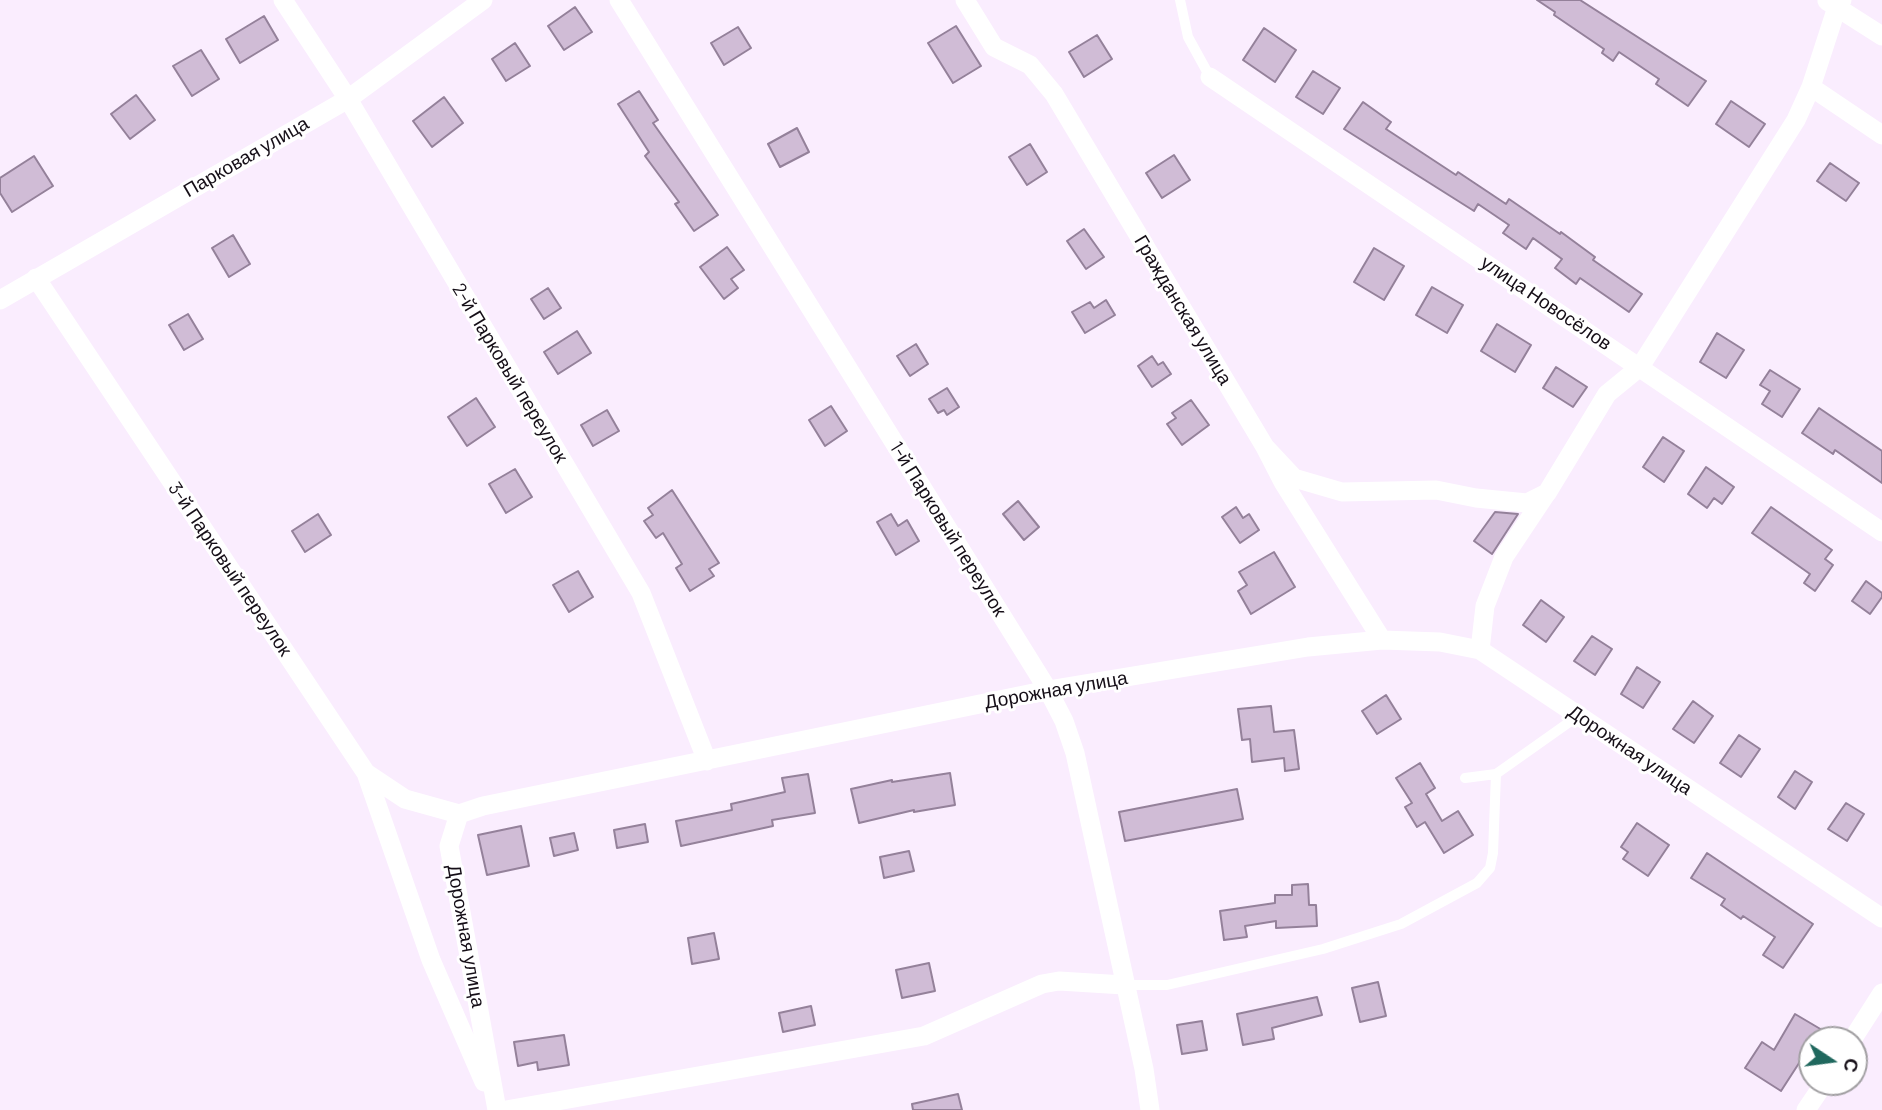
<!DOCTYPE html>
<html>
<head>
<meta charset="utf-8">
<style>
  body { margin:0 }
  #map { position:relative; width:1882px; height:1110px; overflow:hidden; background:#faedfe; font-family:Barlow,sans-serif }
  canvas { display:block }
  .north { position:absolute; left:1798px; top:1026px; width:70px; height:70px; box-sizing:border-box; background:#fff; border:2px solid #a19fa2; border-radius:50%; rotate:103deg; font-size:19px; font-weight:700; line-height:28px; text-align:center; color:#150e17 }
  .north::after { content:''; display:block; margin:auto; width:24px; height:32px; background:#20685e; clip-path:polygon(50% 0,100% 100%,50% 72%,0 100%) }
</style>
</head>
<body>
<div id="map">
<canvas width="1882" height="1110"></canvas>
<div class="north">С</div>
</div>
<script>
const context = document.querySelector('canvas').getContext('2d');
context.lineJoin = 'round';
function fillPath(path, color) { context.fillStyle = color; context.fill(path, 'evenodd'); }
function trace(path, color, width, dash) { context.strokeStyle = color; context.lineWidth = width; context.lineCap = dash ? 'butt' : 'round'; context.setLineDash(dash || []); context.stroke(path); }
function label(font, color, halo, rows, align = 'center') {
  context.font = font + ' Barlow,sans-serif'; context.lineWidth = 6; context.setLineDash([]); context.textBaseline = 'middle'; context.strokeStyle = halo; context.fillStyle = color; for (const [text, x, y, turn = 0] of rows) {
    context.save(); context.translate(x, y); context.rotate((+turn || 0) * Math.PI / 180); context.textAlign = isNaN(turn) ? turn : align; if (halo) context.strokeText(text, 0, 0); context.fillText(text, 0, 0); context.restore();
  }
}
const building = new Path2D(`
  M1537,0H1580L1706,81L1688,106L1656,84L1659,79L1619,52L1613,61L1602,53L1604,49L1554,15L1555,12Z
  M575,7L592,32L564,50L548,26Z
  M264,16L278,40L240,63L226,39Z
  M956,26L981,66L953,83L928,43Z
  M738,27L751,48L724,65L711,43Z
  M1264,28L1296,50L1275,82L1243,60Z
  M1097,35L1112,59L1084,77L1069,52Z
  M515,43L530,66L506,81L492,59Z
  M201,50L219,79L192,96L173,66Z
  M1313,71L1340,88L1323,114L1296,97Z
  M639,91L658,120L653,123L718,215L694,231L675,204L679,202L645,156L649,152L618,104Z
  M136,95L155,120L130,139L111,114Z
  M444,97L463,123L432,147L413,121Z
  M1731,101L1765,124L1749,147L1716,124Z
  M1363,102L1391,122L1386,129L1456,175L1458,172L1506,204L1509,199L1560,234L1561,232L1595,257L1593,260L1642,294L1629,312L1580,278L1576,284L1555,268L1562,259L1533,238L1526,249L1503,233L1509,225L1478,204L1474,211L1344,129Z
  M797,128L809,152L780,167L768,144Z
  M1030,144L1047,172L1027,185L1009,157Z
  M1174,155L1190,180L1162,198L1146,173Z
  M34,156L53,186L12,212L0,193V178Z
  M1830,163L1859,183L1846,201L1817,181Z
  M1084,229L1104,257L1086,269L1067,241Z
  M233,235L250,264L229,277L212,248Z
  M727,247L744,270L731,279L738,288L724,299L700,267Z
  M1374,248L1404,266L1384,300L1354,282Z
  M1432,287L1463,305L1447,333L1416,315Z
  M548,288L561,308L544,319L531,299Z
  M1106,300L1115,315L1085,333L1072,312L1090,302L1094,308Z
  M188,314L203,339L184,350L169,325Z
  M1497,324L1531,345L1515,372L1481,351Z
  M577,331L591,353L558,374L544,352Z
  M1717,333L1744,350L1726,378L1700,362Z
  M916,344L928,364L910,376L897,356Z
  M1152,356L1158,365L1163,362L1171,374L1152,387L1138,366Z
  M1556,367L1587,387L1573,407L1543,388Z
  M1770,370L1800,389L1782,417L1762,404L1770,391L1760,385Z
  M947,388L959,407L947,415L944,410L938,413L929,399Z
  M476,398L495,427L467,446L448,417Z
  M1191,400L1209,425L1182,445L1167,424L1176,418L1172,413Z
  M831,406L847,431L825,446L809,420Z
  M1819,408L1882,451V483L1835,450L1833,454L1802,433Z
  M607,410L619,431L593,446L581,425Z
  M1663,437L1684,451L1664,482L1643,467Z
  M1706,467L1734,487L1722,504L1714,498L1707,508L1688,494Z
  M515,469L532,497L506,513L489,484Z
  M672,490L719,563L709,569L714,576L690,591L676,568L682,564L663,533L656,538L644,521L653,515L648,508Z
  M1018,501L1039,527L1024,540L1003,514Z
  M1236,507L1243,518L1249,514L1259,530L1240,543L1222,517Z
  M1771,507L1832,550L1825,559L1833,565L1815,591L1804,583L1810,574L1752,533Z
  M1495,512L1518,514L1492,554L1474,541Z
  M318,514L331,535L305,552L292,531Z
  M891,514L898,526L907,520L919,541L896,555L877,522Z
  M1274,552L1295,587L1251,614L1238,591L1247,585L1239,572Z
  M578,571L593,597L569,612L553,585Z
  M1866,581L1882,593V597L1870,614L1852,601Z
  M1541,600L1564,617L1546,642L1523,625Z
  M1592,636L1612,649L1595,675L1574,661Z
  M1637,667L1660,682L1643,708L1621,694Z
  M1386,695L1401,719L1377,734L1362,711Z
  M1693,701L1713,716L1694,743L1673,729Z
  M1271,706L1274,732L1294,730L1299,769L1285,771L1284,758L1252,762L1250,739L1242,740L1238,709Z
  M1739,735L1760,749L1741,777L1720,763Z
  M1420,763L1435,788L1426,794L1442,821L1458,811L1473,835L1444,853L1425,822L1417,827L1405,807L1412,803L1396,778Z
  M1795,771L1812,782L1795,809L1778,797Z
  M950,773L955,805L914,812V810L859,823L851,789L892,780V782Z
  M808,774L815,813L772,820L773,826L681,846L676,821L732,810L731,804L785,792L782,778Z
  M1237,789L1243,819L1125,841L1119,812Z
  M1846,803L1864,814L1847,841L1828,829Z
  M1637,823L1669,845L1648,876L1623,859L1628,852L1621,847Z
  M645,824L648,842L617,848L614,830Z
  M521,826L529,866L487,875L478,835Z
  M574,833L578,850L554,856L550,838Z
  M909,851L914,871L884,878L880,857Z
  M1707,853L1813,924L1783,968L1763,955L1775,937L1743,916L1741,919L1721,905L1725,899L1691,878Z
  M1308,884L1309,905H1316L1317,926L1276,928V921L1245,926L1247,937L1224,940L1220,911L1275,903V895H1292V885Z
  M714,933L719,959L692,964L688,938Z
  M929,963L935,991L902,998L896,970Z
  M1378,982L1386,1016L1360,1022L1352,988Z
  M1317,997L1322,1015L1272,1028L1274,1039L1243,1045L1237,1014Z
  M811,1006L815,1025L783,1032L779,1013Z
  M1795,1014L1839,1040H1812V1043L1781,1091L1745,1068L1762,1042L1774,1050Z
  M1202,1021L1207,1050L1182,1054L1177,1025Z
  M564,1035L569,1065L538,1070L537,1062L518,1066L514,1042Z
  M958,1094L962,1110H913L912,1104Z`);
fillPath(building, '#d0bcd6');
trace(building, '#94819a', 2);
trace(new Path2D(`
  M1180,0L1188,37L1210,77
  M1465,778L1496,774L1578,716
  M1125,985H1167L1323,949L1401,924L1477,883L1490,868L1493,853L1496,774`), '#fff', 10);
trace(new Path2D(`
  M283,0L348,99L641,593L707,761
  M619,0L1048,690L1064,721L1075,753L1144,1069L1150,1110
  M965,0L994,47L1030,65L1054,94L1265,447L1283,482L1382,640
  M1827,1L1882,36
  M1210,77L1882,532
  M1811,87L1882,135
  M36,278L366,773L405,799L459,814
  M0,300L348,99L483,0
  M1265,447L1294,478L1342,492L1436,490L1476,498L1527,503L1547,493L1607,394L1640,367L1796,120L1811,87L1837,7L1842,0
  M1480,650L1485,606L1504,557L1546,494
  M366,773L431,960L484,1082
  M1852,1040L1882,993
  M497,1110L449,846L459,814L483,806L1048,690L1308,647L1382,640L1440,642L1480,650L1882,918
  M506,1110L924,1036L1042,984L1059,981L1124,985
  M1806,1110L1825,1082`), '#fff', 19);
label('19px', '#150e17', '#fff', [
  ["Парковая улица",246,157,-30],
  ["улица Новосёлов",1546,303,34],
  ["Гражданская улица",1183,310,59],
  ["2-й Парковый переулок",510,373,59],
  ["1-й Парковый переулок",948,529,58],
  ["3-й Парковый переулок",230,569,56],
  ["Дорожная улица",1056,690,-10],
  ["Дорожная улица",1630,750,34],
  ["Дорожная улица",466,936,80]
]);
</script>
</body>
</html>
